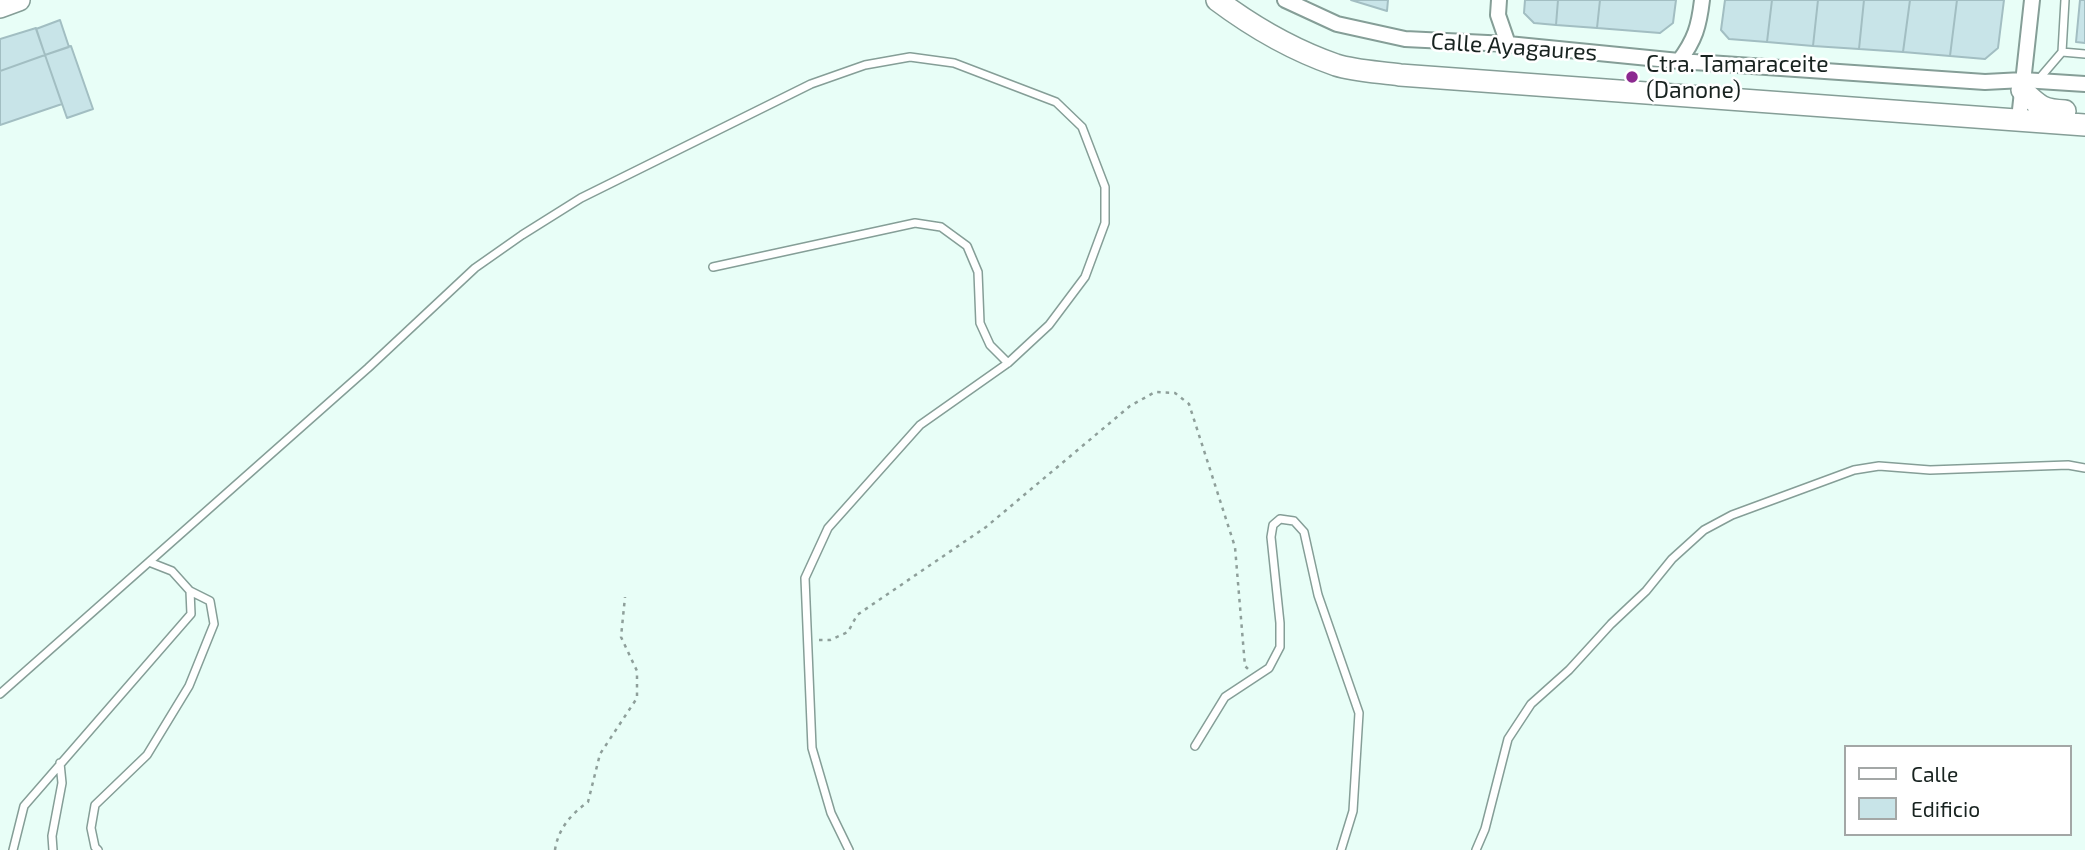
<!DOCTYPE html>
<html>
<head>
<meta charset="utf-8">
<style>
  body { margin:0 }
  #map { position:relative; width:2085px; height:850px; overflow:hidden; background:#e8fef7; font-family:"Exo 2",sans-serif }
  canvas { display:block }
  .legend { position:absolute; left:1844px; top:745px; width:228px; height:91px; box-sizing:border-box; background:#fff; border:2px solid #a3a7a6; margin:0; padding:9px 12px; list-style:none; font-size:21px; color:#182320 }
  .legend li { display:flex; align-items:center; gap:14px; height:35px }
  .legend b { width:35px; border:2px solid #a3a7a6 }
</style>
</head>
<body>
<div id="map">
<canvas width="2085" height="850"></canvas>
<ul class="legend">
<li><b style="height:9px;background:#fff"></b>Calle</li>
<li><b style="height:19px;background:#c8e4e8"></b>Edificio</li>
</ul>
</div>
<script>
const context = document.querySelector('canvas').getContext('2d');
context.lineJoin = 'round';
function fillPath(path, color) { context.fillStyle = color; context.fill(path, 'evenodd'); }
function trace(path, color, width, dash) { context.strokeStyle = color; context.lineWidth = width; context.lineCap = dash ? 'butt' : 'round'; context.setLineDash(dash || []); context.stroke(path); }
function label(font, color, halo, rows, align = 'center') {
  context.font = font + ' "Exo 2",sans-serif'; context.lineWidth = 5; context.setLineDash([]); context.textBaseline = 'middle'; context.strokeStyle = halo; context.fillStyle = color; for (const [text, x, y, turn = 0] of rows) {
    context.save(); context.translate(x, y); context.rotate((+turn || 0) * Math.PI / 180); context.textAlign = isNaN(turn) ? turn : align; if (halo) context.strokeText(text, 0, 0); context.fillText(text, 0, 0); context.restore();
  }
}
const building = new Path2D(`
  M1351,0H1388L1387,11Z
  M1525,0H1558L1556,25L1534,23L1524,13Z
  M1558,0H1600L1597,28L1556,25Z
  M1600,0H1676L1673,23L1660,33L1597,28Z
  M1725,0H1772L1767,42L1729,39L1721,30Z
  M1772,0H1818L1813,46L1767,42Z
  M1818,0H1864L1859,49L1813,46Z
  M1864,0H1910L1903,52L1859,49Z
  M1910,0H1957L1950,56L1903,52Z
  M1957,0H2004L1998,48L1985,59L1950,56Z
  M2080,0H2085V43L2076,42Z
  M60,20L69,47L45,55L36,29Z
  M36,28L45,55L0,71V39Z
  M71,46L93,109L67,118L45,55Z
  M45,55L62,104L0,125V71Z`);
fillPath(building, '#c8e4e8');
trace(building, '#a2bec2', 2);
const lane = new Path2D(`
  M2062,52L2085,54
  M2038,80L2062,52L2065,0
  M713,267L915,223L941,227L967,246L978,272L980,323L990,345L1008,363
  M0,694L368,368L475,268L522,235L581,198L811,84L865,65L910,57L954,63L1056,102L1082,127L1105,187V223L1085,277L1049,325L1008,363L920,425L828,528L805,578L812,748L831,813L849,850
  M1195,746L1225,697L1269,668L1280,647V623L1271,537L1273,525L1280,519L1294,521L1304,532L1318,595L1359,713L1353,811L1341,850
  M13,850L24,806L191,614L190,591L172,571L149,562
  M53,850L52,836L62,783L60,763
  M98,850L95,847L91,828L95,805L147,755L189,686L214,624L210,601L190,591
  M1476,850L1485,829L1508,739L1531,704L1569,670L1611,624L1646,591L1672,559L1704,530L1732,515L1854,470L1879,466L1930,470L2068,465L2085,468`);
const street = new Path2D(`
  M1285,0L1337,24L1405,39L1508,44L1679,61L1985,82L2023,80L2085,84
  M1499,0L1498,15L1508,44
  M1679,61C1695,40 1699,26 1702,0
  M2019,119L2032,0`);
const secondary = new Path2D(`
  M1217,0C1253,27 1293,50 1336,65C1355,71 1379,72 1400,75L2085,125
  M0,7L19,0
  M2022,90C2039,106 2042,110 2065,111`);
trace(lane, '#859e97', 10);
trace(street, '#859e97', 18);
trace(secondary, '#859e97', 24);
trace(new Path2D(`
  M819,640H830L848,632L857,615L986,527L1130,406L1155,392L1175,393L1189,404L1235,547L1245,666L1248,669
  M555,850C558,829 571,814 588,802L600,754L637,698V671L621,637L625,597`), '#8e9f9a', 2.5, [3.5, 5]);
trace(lane, '#fff', 7);
trace(street, '#fff', 14);
trace(secondary, '#fff', 21);
for (const [x, y, r, color] of [
  [1632,77,7,"#8c2990"]
]) { const dot = new Path2D(); dot.arc(x, y, r, 0, 2 * Math.PI); context.fillStyle = color; context.fill(dot); trace(dot, '#fff', 2.5); }
label('23px', '#182320', '#fff', [
  ["Calle Ayagaures",1514,47,4]
]);
label('23px', '#182320', '#fff', [
  ["Ctra. Tamaraceite",1646,64],
  ["(Danone)",1646,90]
], 'left');
</script>
</body>
</html>
